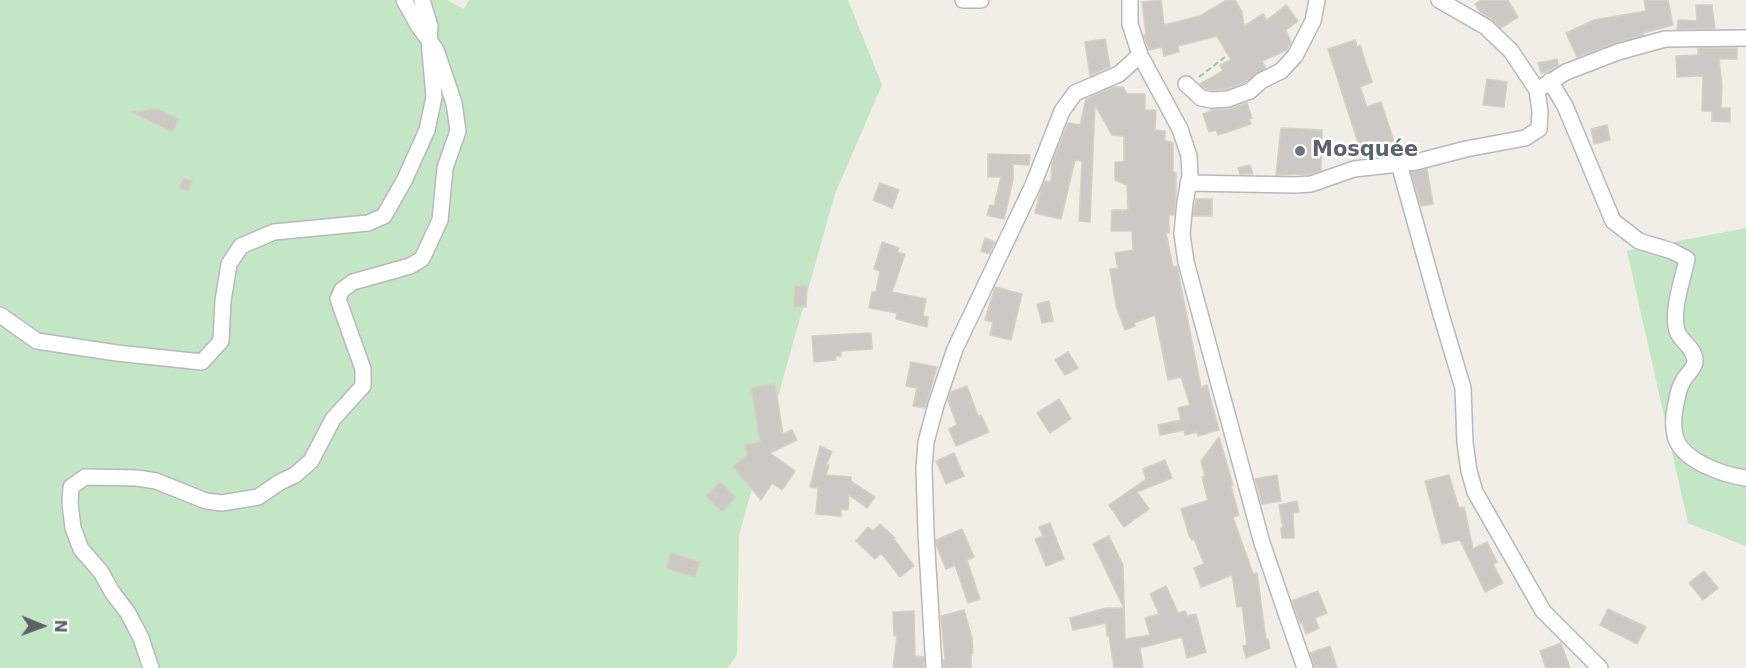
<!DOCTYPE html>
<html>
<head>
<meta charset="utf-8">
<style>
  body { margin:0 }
  #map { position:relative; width:1746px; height:668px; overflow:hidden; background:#f0eee6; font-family:"DejaVu Sans",sans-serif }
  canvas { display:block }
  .north { position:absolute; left:12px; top:596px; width:60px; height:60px; -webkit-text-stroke:4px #fff; paint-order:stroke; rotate:91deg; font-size:16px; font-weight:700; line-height:24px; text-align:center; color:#5e6166 }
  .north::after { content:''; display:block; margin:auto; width:21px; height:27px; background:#5e6166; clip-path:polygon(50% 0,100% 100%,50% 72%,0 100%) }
</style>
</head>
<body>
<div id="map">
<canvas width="1746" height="668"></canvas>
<div class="north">N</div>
</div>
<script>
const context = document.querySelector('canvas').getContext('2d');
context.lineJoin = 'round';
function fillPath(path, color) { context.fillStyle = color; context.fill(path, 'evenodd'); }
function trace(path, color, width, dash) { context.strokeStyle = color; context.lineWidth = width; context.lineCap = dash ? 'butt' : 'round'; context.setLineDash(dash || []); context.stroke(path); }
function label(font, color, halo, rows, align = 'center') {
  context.font = font + ' "DejaVu Sans",sans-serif'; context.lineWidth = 5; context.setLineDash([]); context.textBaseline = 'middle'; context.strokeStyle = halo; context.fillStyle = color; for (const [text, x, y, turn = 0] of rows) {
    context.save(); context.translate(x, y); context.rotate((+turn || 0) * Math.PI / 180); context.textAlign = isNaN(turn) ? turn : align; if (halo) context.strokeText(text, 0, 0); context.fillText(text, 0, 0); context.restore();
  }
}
fillPath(new Path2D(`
  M0,0H447L464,9L469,0H848L882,85L835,194L739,535L737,655L727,668H0Z
  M1746,228V546L1688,523L1627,251Z`), '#c3e7c5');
const building = new Path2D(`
  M1161,0L1164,25L1200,16L1225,1L1235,0L1242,12L1244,26L1263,14L1267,20L1286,5L1298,21L1286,30L1291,42L1287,50L1262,61L1266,68L1243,83L1226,89L1213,90L1206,89L1200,84L1223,71L1220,65L1231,60L1217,36L1178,46L1179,52L1164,56L1162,47L1149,50L1144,35H1146L1142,2Z
  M1481,0H1508L1518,17L1501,28L1491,19L1480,12L1475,4Z
  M1644,0H1668L1673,25L1643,33L1644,35L1615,43L1577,57L1566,33L1594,20L1646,11Z
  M1696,5H1712L1715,29H1677L1678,20L1697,21Z
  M1105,39L1110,67L1090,76L1085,42Z
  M1355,40L1357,47L1360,45L1372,82L1360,87L1367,107L1381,102L1394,141L1361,152L1328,49Z
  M1698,48H1737V59H1719L1722,86L1721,108H1730V122L1712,121V111H1702L1703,76L1677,77L1676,56L1698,55Z
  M1557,59L1558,65L1549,71L1541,73L1538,63Z
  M1487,79L1507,82L1504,107L1483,105Z
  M1113,87H1123L1127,94H1145V110H1156L1155,130L1165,131V140L1173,143V171L1176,173V197L1174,215H1169V233H1166L1173,267L1177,266L1201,387L1207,385L1219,430L1198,436L1197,432L1185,435L1184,430L1160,435L1158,425L1181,420L1178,408L1190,405L1181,377L1168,380L1155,315L1134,323L1135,326L1125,330L1116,306L1110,269L1118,268L1115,253L1133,250L1132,231H1111L1112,210H1128L1127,185L1115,180V162H1124V136L1112,135L1095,105L1090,222L1079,221L1082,161L1075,160L1061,219L1035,213L1039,196L1045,181L1051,182L1052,163L1068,123L1080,125L1086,99Z
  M1247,103L1252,118L1249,119L1251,124L1218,135L1216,130L1209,132L1203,114L1211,111L1210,110L1229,109Z
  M158,109L179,119L173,132L131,112Z
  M1607,125L1610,140L1594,144L1591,129Z
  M1281,128L1322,130L1321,170L1311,174L1276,175Z
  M988,154L1030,155L1029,165L1013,164V180L1004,219L987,215L990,205L994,206L1001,177H988Z
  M1250,165L1253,174H1240L1238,168Z
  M1427,169L1433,204L1421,206L1411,172Z
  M183,178L192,181L188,191L179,188Z
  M880,183L899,190L892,208L873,200Z
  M1196,199H1212V216H1193Z
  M985,238L995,242L989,254L981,251Z
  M882,242L899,248L897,252L905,254L892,292L926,299L923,316L928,317L927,327L896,319L897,313L869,308L872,292H876L880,271L874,269Z
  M795,286H807L806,307L794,306Z
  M995,287L1022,294L1011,340L990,335L993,322L985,320Z
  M1049,301L1053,321L1042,323L1037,304Z
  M871,333L872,349L841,351V356H835L836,360L814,362L812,336Z
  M1068,352L1078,368L1065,375L1055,360Z
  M911,362L937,367L925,408L913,406L917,388L906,386Z
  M775,384L783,434L792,430L797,440L770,453L795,471L782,490L772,483L761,500L733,467L747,455L745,445L760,442L751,388Z
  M967,386L978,416L981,415L989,432L956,446L949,429L957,425L948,400L951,392Z
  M1059,399L1071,419L1050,433L1037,413Z
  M1219,437L1233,485L1231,486L1239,515L1233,517L1253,574L1257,573L1266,640L1268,639L1270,648L1246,658L1243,646L1247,645L1242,606L1237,607L1232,575L1201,587L1194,568L1204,564L1194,539L1192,540L1189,535L1181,509L1208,500L1202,477L1205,476L1201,461Z
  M820,446L832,452L826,465H829L826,475L851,477V481L875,497L867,508L849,495L848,510L841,509V516L816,514L818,488L810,487Z
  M954,453L964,476L946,484L936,461Z
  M1165,460L1172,478L1137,492L1149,509L1124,527L1109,505L1146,479L1143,469Z
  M1277,475L1281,501L1262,504L1255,479Z
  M1449,475L1459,508L1464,507L1473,549L1487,542L1497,562L1493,564L1503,583L1485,592L1460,540L1442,544L1425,481Z
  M720,482L736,497L722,512L706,496Z
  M1297,501L1299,512L1293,513L1294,538H1282L1281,528H1283L1279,505Z
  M1050,523L1064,559L1046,566L1035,539L1043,536L1039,527Z
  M880,524L895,538L894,539L914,566L900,577L881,553L875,559L856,541L868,527L873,531Z
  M962,529L974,557L967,560L980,599L968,603L955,565L946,569L937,547L936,540Z
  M1109,536L1123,565L1125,639L1150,635L1145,618L1159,614L1150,594L1166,586L1178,613L1185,611L1187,616L1196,614L1206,652L1187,658L1182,637L1140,648L1143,668H1114L1109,636H1107L1106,623L1073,630L1070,618L1106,608H1124L1093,544Z
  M671,553L700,562L695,577L666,568Z
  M1704,571L1718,588L1703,600L1689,583Z
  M1318,591L1327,613L1315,618L1319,628L1306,634L1302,623H1300L1292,601Z
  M1608,609L1646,627L1637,644L1600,625Z
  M964,610L972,638L973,653L971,654V668H944L943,660H945L941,616Z
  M914,611L915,656L924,657V668H893L897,635L894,636L893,612Z
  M1561,643L1570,668H1546L1540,651Z
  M1330,646L1337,668H1315L1310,653Z`);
fillPath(building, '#ccc8c3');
trace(building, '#d5d0c5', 1.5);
const minor = new Path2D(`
  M963,0H981
  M1130,0V24L1140,55L1180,129L1189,156L1190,176L1185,202L1182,234L1186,262L1262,543L1305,668
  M1550,81L1565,106L1613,221L1639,241L1672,251L1687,259C1683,279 1671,311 1677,331C1681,342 1696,349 1695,362C1694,369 1686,375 1683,381C1680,386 1678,393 1677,399C1674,411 1672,427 1676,439C1685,462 1724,475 1746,478
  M1186,84L1201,98L1212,100L1228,99L1250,91L1261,81L1281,71L1295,56L1313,21L1317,0
  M1542,87L1566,72L1618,52L1665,39L1746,38
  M1399,164L1440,311L1463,388L1465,443L1469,471L1475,492L1543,611L1600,668
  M1188,183L1295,185L1311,184L1354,169L1416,162L1466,149L1525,138L1539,129L1540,111L1537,90L1511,51L1486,27L1439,0
  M0,315L37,341L117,353L202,362L221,341L223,301L229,264L241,246L274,232L368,223L384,216L405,179L427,130L434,97L429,40L419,27L404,0
  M151,668L141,638L128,613L112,592L101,572L81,549L73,528L70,503L71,487L85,477L137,478L156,481L206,501L222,503L258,497L280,482L295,475L311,461L333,419L363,386V369L338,299L342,290L353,282L410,266L422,259L440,220L445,168L458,131L454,103L436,50L429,40L430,26L422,0
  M934,668L926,533L924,468L926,442L936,405L955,349L1033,185L1062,111L1075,93L1119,74L1140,55`);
trace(minor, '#b7b8bd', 18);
trace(new Path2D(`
  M1199,77L1225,57`), '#9bc6a9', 2, [6, 3]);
trace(minor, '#fff', 15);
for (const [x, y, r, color] of [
  [1300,151,6,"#6b7280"]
]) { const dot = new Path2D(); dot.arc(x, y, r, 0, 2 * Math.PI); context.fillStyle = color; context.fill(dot); trace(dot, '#fff', 2); }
label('bold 21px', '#5b616d', '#fff', [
  ["Mosquée",1312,151]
], 'left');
</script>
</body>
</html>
